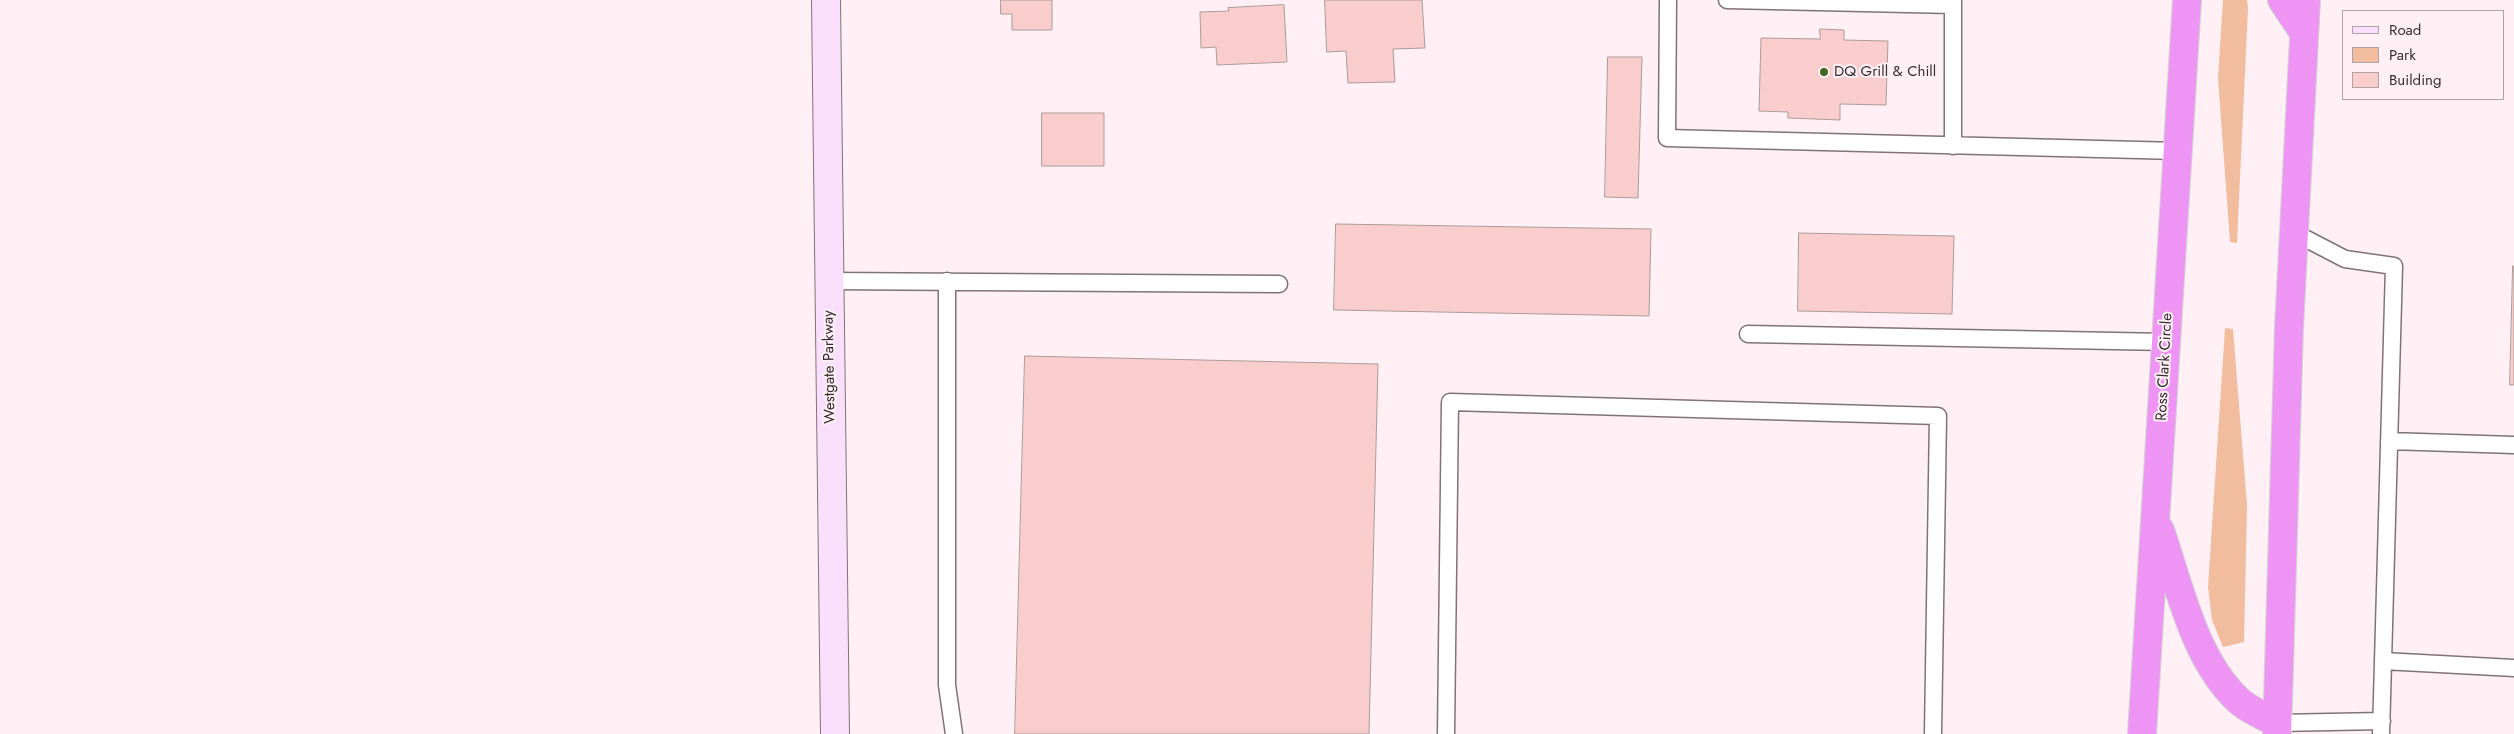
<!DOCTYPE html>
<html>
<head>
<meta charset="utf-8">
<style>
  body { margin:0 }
  #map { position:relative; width:2514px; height:734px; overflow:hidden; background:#fff0f5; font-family:Jost,sans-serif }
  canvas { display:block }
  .legend { position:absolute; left:2342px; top:10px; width:162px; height:90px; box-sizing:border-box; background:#fff0f5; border:1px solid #aea2a7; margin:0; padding:6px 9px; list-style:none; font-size:15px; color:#342e31 }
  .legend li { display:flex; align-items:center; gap:10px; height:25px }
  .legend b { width:25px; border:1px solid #aea2a7 }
</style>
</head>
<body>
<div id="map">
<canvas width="2514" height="734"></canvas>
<ul class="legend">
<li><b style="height:6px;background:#fadffc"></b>Road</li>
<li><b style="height:14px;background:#f2bc9f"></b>Park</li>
<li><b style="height:14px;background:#f8cdcb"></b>Building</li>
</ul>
</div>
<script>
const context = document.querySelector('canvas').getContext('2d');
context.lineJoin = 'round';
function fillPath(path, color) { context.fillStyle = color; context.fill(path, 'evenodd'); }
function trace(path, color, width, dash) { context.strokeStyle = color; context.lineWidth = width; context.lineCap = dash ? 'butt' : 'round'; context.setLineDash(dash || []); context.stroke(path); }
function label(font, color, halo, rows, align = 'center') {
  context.font = font + ' Jost,sans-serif'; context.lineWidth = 4; context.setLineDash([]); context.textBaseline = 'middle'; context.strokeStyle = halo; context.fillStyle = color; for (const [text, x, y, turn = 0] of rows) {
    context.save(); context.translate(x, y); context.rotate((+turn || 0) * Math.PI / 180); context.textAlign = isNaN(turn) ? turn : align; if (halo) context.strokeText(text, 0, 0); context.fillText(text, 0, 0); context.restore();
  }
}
fillPath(new Path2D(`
  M2223,0H2247L2248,8L2237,243L2230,242L2218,78Z
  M2225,328L2233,329L2247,505L2244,642L2223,647L2212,620L2208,587Z`), '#f2bc9f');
const building = new Path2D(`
  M1001,0H1052V30H1012V14H1001Z
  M1325,0H1422L1425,48L1393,49L1395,82L1348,83L1346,51L1327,52Z
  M1284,5L1287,62L1217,65L1216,47L1201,48L1200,12L1229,11L1228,8Z
  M1820,29L1844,30V40L1888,41L1886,105L1840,104V120L1788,118V112L1759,111L1761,38L1820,39Z
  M1608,57H1642L1638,198L1605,197Z
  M1042,113H1104V166H1042Z
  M1336,224L1651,229L1649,316L1334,310Z
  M1799,233L1954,236L1952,314L1798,311Z
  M2513,266H2514V385H2510Z
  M1025,356L1378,364L1369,734H1015Z`);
fillPath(building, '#f8cdcb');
trace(building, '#aa9b9a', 1);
const lane = new Path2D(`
  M1668,0L1667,138L2178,151
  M1727,0L1953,5V0
  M1953,5V146
  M2293,232L2345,259L2394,266L2381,734
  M828,281L1279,284
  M947,281V685L954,734
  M1748,334L2167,342
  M2389,441L2514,445
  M2383,661L2514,668
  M2277,723L2382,721
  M1446,734L1450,402L1938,416L1933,734`);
const secondary = new Path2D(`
  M826,0L835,734`);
const highway = new Path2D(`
  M2282,0L2304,33
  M2160,530C2179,585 2194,659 2238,700C2248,710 2265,716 2277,723
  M2142,734L2187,0
  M2277,734L2289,327L2306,0`);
trace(lane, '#807378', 19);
trace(secondary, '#807378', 30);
trace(highway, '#d2d1d2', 30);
trace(lane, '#fff', 16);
trace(secondary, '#fadffc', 28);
trace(highway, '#ee94f4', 28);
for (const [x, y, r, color] of [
  [1824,72,5,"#406824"]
]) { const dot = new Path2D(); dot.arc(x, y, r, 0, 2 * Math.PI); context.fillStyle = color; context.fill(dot); trace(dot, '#fff0f5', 2); }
label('15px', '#342e31', '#fff0f5', [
  ["DQ Grill & Chill",1834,72]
], 'left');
label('15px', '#342e31', '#fff0f5', [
  ["Westgate Parkway",830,367,-91],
  ["Ross Clark Circle",2165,367,-87]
]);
</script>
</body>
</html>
